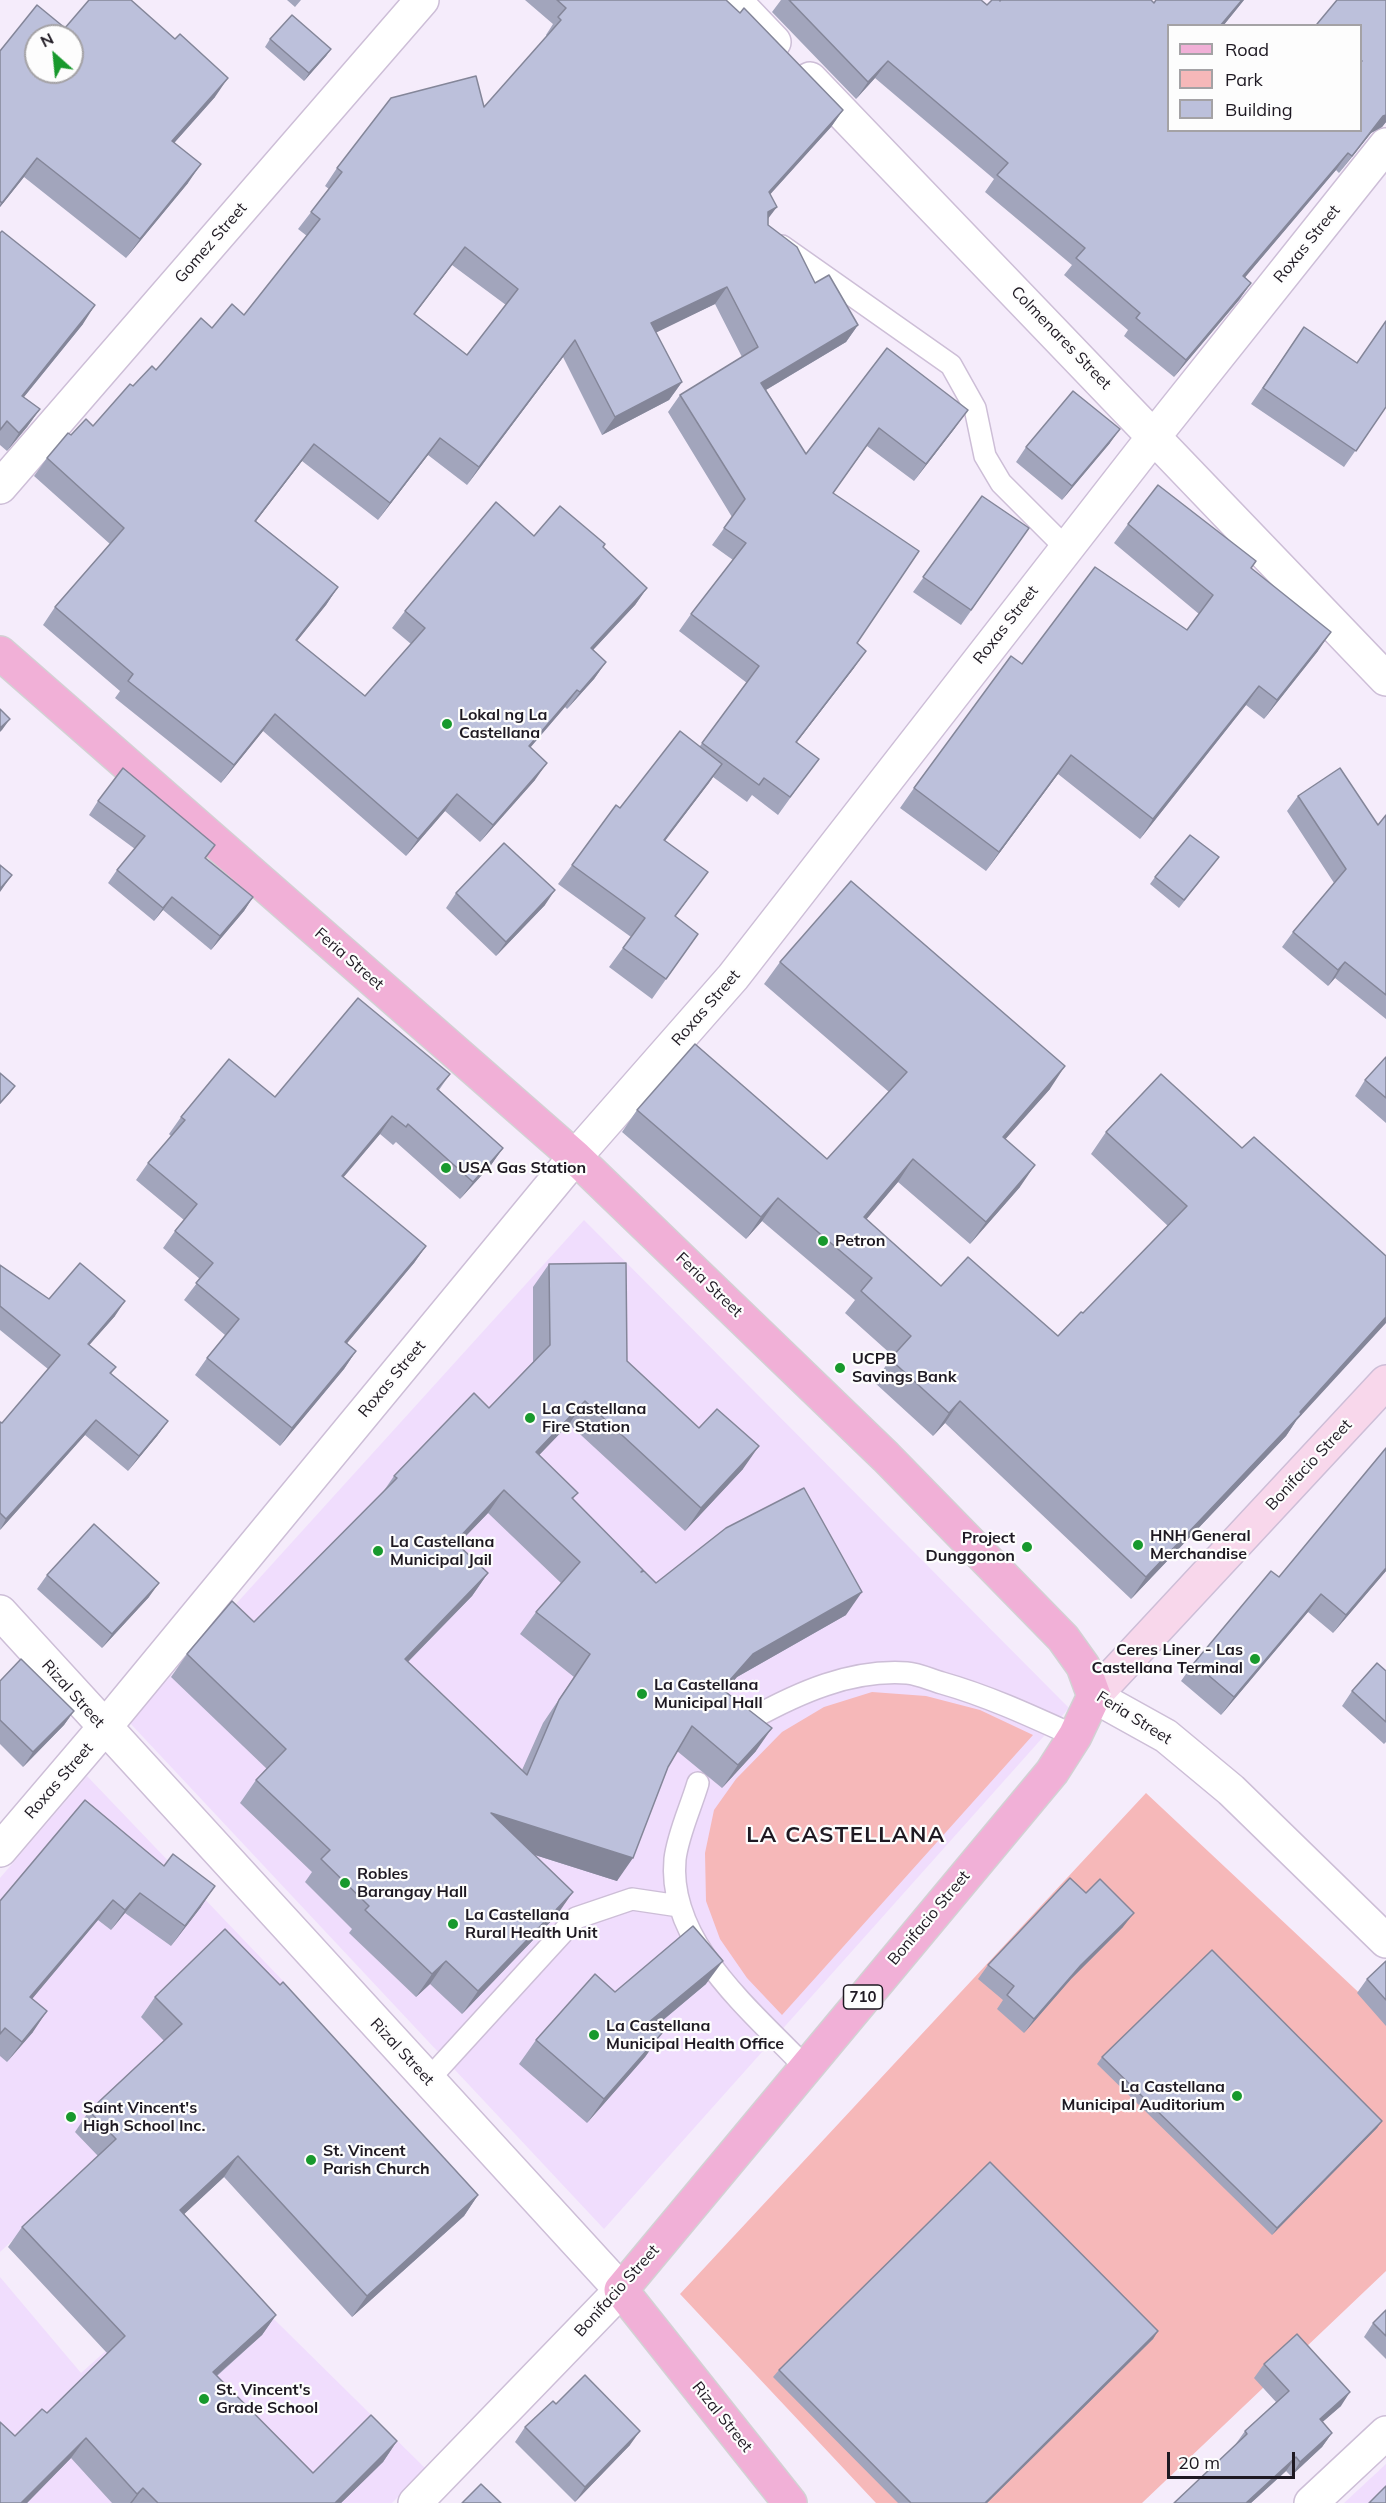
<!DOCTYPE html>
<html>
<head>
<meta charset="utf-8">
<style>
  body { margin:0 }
  #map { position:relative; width:1386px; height:2503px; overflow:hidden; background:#f5ecfb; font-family:Mulish,sans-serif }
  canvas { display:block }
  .legend { position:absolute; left:1167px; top:24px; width:195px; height:108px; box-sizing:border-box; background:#fdfdfd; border:2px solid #a4a2a5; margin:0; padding:8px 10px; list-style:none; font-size:18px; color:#1e1922 }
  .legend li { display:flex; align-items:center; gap:12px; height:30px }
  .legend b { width:30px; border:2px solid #a4a2a5 }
  .north { position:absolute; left:24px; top:24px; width:60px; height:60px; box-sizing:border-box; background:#fdfdfd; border:2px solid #a4a2a5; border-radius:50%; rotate:333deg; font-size:16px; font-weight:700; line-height:24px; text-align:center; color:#1e1922 }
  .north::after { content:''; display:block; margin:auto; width:21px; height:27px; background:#18992d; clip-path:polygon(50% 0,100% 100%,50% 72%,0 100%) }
  .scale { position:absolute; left:1167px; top:2452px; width:128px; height:27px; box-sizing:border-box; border:3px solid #1e1922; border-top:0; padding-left:8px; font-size:18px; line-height:21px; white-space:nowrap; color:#1e1922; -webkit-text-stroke:4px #fdfdfd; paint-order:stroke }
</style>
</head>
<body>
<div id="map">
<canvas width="1386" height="2503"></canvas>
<ul class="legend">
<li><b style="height:8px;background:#f1b0d7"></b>Road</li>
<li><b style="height:16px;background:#f6b8b9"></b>Park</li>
<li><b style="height:16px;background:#bcc0db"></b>Building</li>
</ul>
<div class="north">N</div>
<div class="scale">20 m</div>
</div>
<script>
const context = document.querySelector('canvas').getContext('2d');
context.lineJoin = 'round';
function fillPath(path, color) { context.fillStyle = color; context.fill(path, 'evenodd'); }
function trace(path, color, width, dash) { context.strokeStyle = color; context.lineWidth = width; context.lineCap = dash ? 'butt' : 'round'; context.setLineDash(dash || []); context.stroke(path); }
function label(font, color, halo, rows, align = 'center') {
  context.font = font + ' Mulish,sans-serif'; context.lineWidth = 4.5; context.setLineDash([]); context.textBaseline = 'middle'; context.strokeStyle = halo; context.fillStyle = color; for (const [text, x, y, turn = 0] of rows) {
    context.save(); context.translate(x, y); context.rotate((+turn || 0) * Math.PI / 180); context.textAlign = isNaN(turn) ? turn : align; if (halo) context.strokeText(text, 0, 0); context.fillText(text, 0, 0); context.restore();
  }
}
fillPath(new Path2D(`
  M584,1220L1069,1708L604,2229L129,1722Z
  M87,1776L285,1983L0,2252V1878Z
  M211,2257L426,2469L392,2503H0V2277L81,2373Z
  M1386,2464V2503H1344Z`), '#f0ddfd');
fillPath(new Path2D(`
  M872,1692L926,1696L980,1710L1033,1735L782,2015L747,1978L720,1939L706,1901L705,1853L714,1810L736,1779L782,1732L824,1707Z
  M1146,1793L1386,2018V2271L1142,2503H876L680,2294Z`), '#f6b8b9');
const lane = new Path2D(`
  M782,246L951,365L975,408L985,456L1001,483L1066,548
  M751,1719C798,1693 851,1669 907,1673C919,1674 931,1680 942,1683C988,1696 1031,1716 1075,1736
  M698,1783C691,1807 678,1834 675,1859C667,1943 752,2011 805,2067
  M428,2080L576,1918L632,1899L679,1906`);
const street = new Path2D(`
  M734,0L774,42
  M810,79L1386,679
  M0,487L422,0
  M0,1612L621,2290L415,2503
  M1094,1696L1166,1736L1231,1790L1386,1941
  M0,1850L104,1728L575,1157L733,977L1155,435L1386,145
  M1311,2503L1386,2433`);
const secondary = new Path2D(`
  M1094,1696L1386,1382`);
const primary = new Path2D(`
  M0,653L575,1157L886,1457L1063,1638L1083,1666L1094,1696L1075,1736L1052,1772L621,2290L790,2503`);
trace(lane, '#cdbed7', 24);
trace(street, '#cdbed7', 36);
trace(secondary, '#cdbed7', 36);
trace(primary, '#d2d1d3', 36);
trace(lane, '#fff', 21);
trace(street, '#fff', 33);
trace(secondary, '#f8d7eb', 33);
trace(primary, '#f1b0d7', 33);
fillPath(new Path2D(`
  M287,0H301L295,7Z
  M525,0H726L843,110L831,127L770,194L768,225L815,283L858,325L846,342L766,390L806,454L887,348L955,428L914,481L867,446L833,493L857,643L854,668L796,743L806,776L778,815L752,795L747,802L713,777L665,841L694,891L675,917L698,934L652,999L609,967L631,937L558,884L572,865L620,808L700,746L747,683L679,631L691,614L733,560L712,545L732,517L668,412L680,395L742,357L715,304L655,332L682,382L669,400L602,435L563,357L467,485L428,455L378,520L302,461L256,521L338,587L326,605L297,641L365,696L411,644L392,628L405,611L534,536L603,547L647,588L635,605L593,650L606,662L594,679L567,709L565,707L530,748L535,780L480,842L445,811L406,856L263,731L221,783L115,698L120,691L43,625L55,607L110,544L34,476L47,458L71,435L93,426L133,386L212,328L244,315L307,236L298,229L329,189L325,186L337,168L484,107L547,36L546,35L553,24ZM452,265L506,305L467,355L414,314Z
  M781,0H981L987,5L1000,1L1154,3L1244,0L1223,26H1168L1303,131L1360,130V26H1316L1337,0H1386V122L1382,127L1371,133L1339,173L1336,170L1245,277L1251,283L1239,300L1174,377L1124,336L1128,330L1064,275L1072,265L985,192L994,179L875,78L856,99L772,12Z
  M65,28L215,97L174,143L188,183L126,258L24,177L0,207V51Z
  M270,39L331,49L326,56L304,81L265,47Z
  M0,233L83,324L24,397L40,409L27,427L7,451L0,445Z
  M1304,327L1386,407L1344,467L1251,404Z
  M1110,443L1062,500L1016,462L1026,447Z
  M982,496L1029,528L961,625L913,592Z
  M1128,524L1251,569L1318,651L1264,719L1246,705L1140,839L1058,774L986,871L900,808L914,788L1022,664L1187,630L1199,614L1114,543Z
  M1298,796L1378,825L1386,815V1019L1335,978L1328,986L1282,947L1293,932L1334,883L1287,811Z
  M98,801L206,858L253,897L244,911L211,950L163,910L154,921L108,883L117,870L135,849L89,815Z
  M1219,857L1179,908L1150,884L1155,877Z
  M456,893L545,905L496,956L446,908Z
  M780,962L1050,1089L1005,1139L1020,1187L970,1244L898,1182L866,1219L941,1286L1058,1336L1083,1313L1168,1226L1091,1154L1106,1132L1161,1074L1296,1421L1286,1436L1131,1599L945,1423L933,1436L874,1382L893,1356L845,1313L855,1300L762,1221L746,1239L622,1132L637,1110L827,1159L889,1092L764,984Z
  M1386,1057V1123L1355,1096L1365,1080Z
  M450,1074L439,1090L503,1148L491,1165L460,1199L396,1142L393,1145L380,1134L343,1178L426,1246L414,1263L347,1343L356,1351L344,1369L280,1446L195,1375L207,1358L225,1335L184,1300L200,1279L163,1248L175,1231L184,1220L136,1180L148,1163L171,1136L169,1134L181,1117L275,1097Z
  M549,1264L627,1361L743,1469L685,1531L569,1424L539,1455L578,1493L573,1499L642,1572L656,1583L846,1615L737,1677L724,1691L756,1751L722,1788L677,1751L668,1767L617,1881L535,1855L557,1915L462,2014L430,1984L416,1997L349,1933L352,1929L305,1882L312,1872L240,1803L256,1780L267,1769L171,1677L187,1654L254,1622L383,1492L394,1476L489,1408L533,1362V1287ZM488,1513L561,1583L536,1612L520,1634L574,1677L543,1723L522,1770L408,1662L472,1596L488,1573L458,1544Z
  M0,1265L49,1299L115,1316L89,1345L116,1367L111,1374L168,1421L157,1436L128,1471L85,1435L0,1530V1422L2,1423L48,1369L0,1330Z
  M1386,1448V1571L1333,1633L1308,1612L1221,1715L1181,1681L1194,1663L1279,1577Z
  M47,1575L149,1597L102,1648L37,1589Z
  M1386,1671V1742L1384,1744L1342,1706L1352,1691Z
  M0,1681L74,1711L64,1725L23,1767L0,1744Z
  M85,1800L201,1907L171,1946L125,1913L111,1930L98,1920L32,1999L33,2032L7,2062L0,2056V1901Z
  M1086,1893L1123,1927L1071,1979L1024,2033L997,2009L1003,2000L978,1979L988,1965Z
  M1386,1961V2026L1357,1993L1367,1979Z
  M706,1984L655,2027L662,2033L645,2057L587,2123L519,2064L536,2040L615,1992Z
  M155,1997L478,2195L464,2216L352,2317L224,2177L184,2214L276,2315L262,2335L217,2376L313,2473L397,2441L383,2462L341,2503H112L71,2458L27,2503H0L15,2436L47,2413L107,2353L8,2247L22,2227L98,2156L75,2132L89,2111L164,2041L141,2017Z
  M1102,2057L1382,2121L1377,2128L1272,2235L1097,2064Z
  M1386,2310V2359L1364,2337L1373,2323Z
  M1158,2331L1153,2339L987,2503H898L773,2377L779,2370Z
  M1264,2364L1341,2406L1322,2422L1332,2433L1322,2447L1291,2476L1286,2471L1251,2503H1174L1235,2445L1245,2431L1276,2402L1254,2378Z
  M556,2404L630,2445L575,2502L515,2442L525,2427Z`), '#a2a5bc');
fillPath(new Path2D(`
  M1242,0H1244L1223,26H1220Z
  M331,49L326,56L304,81L309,73Z
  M888,61L875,78L856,99L868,82Z
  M228,78L215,97L159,160L172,141Z
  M843,110L831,127L757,209L769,192Z
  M1386,113V122L1382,127L1371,133L1339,173L1352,156Z
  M1348,153L1336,170L1231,294L1243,276Z
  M37,158L24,177L0,207V205Z
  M201,164L188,183L126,258L140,239Z
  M777,207L764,224L768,212Z
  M465,247L452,265L402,331L414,314Z
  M1251,283L1239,300L1174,377L1186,360Z
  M727,287L715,304L639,341L651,323Z
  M95,305L83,324L10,414L22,396Z
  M858,325L846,342L749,400L761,383Z
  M575,340L563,357L467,485L479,467Z
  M682,382L669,400L602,435L615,417Z
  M40,409L27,427L7,451L19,433Z
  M968,410L955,428L914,481L926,464Z
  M1120,429L1110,443L1062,500L1072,486Z
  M440,438L428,455L378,520L390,503Z
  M314,444L302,461L243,538L255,521Z
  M338,587L326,605L284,657L296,640Z
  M647,588L635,605L579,665L591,648Z
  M1331,632L1318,651L1264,719L1277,700Z
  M866,651L854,668L783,760L796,742Z
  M606,662L594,679L567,709L580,692Z
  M1259,686L1246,705L1140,839L1153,819Z
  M577,690L565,707L516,764L529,746Z
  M275,714L263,731L221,783L234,765Z
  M10,719L2,730L0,732V728Z
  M1071,755L1058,774L986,871L999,852Z
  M547,763L535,780L480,842L493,825Z
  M722,764L709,783L650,860L664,840Z
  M457,794L445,811L406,856L418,839Z
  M12,875L0,892V889Z
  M555,890L545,905L496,956L506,942Z
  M172,897L163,910L154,921L163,908Z
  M253,897L244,911L211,950L220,936Z
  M1345,962L1335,978L1328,986L1338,970Z
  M1065,1066L1050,1089L987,1160L1003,1137Z
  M15,1086L10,1093L0,1104V1103Z
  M392,1116L380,1134L329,1194L342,1176Z
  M503,1148L491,1165L460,1199L473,1182Z
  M913,1159L898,1182L849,1240L864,1217Z
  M1035,1165L1020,1187L970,1244L986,1222Z
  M778,1198L762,1221L746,1239L761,1217Z
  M426,1246L414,1263L333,1360L345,1342Z
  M125,1301L115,1316L77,1359L88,1344Z
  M1386,1317V1323L1296,1421L1286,1436L1131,1599L1146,1577Z
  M356,1351L344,1369L280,1446L292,1428Z
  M585,1401L569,1424L520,1475L536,1452Z
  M960,1401L945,1423L933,1436L949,1413Z
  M96,1420L85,1435L0,1530L6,1519Z
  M168,1421L157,1436L128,1471L139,1456Z
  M759,1446L743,1469L685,1531L701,1508Z
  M504,1490L488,1513L439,1564L455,1542Z
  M1386,1568V1571L1333,1633L1346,1615Z
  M488,1573L472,1596L389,1681L405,1659Z
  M159,1583L149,1597L102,1648L112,1634Z
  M862,1592L846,1615L737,1677L706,1712L722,1689L753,1654Z
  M1321,1594L1308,1612L1221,1715L1234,1697Z
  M74,1711L64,1725L23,1767L33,1752Z
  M772,1728L756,1751L722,1788L738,1765Z
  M491,1813L633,1858L617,1881L475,1836Z
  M215,1886L201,1907L171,1946L185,1926Z
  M573,1892L557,1915L462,2014L478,1991Z
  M140,1893L125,1913L111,1930L125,1910Z
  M113,1900L98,1920L16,2018L30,1997Z
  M1134,1913L1123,1927L1071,1979L1024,2033L1034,2019L1081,1965Z
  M446,1961L430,1984L416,1997L432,1974Z
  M723,1961L706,1984L633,2045L649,2022Z
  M47,2011L33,2032L7,2062L22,2042Z
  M662,2033L645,2057L587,2123L604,2099Z
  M1382,2121L1377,2128L1272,2235L1277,2228Z
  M238,2156L224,2177L166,2231L180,2210Z
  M478,2195L464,2216L352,2317L367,2296Z
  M276,2315L262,2335L198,2392L213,2372Z
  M1158,2331L1153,2339L987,2503H985Z
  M1350,2392L1341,2406L1310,2433L1320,2419Z
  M640,2431L630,2445L575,2502L585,2487Z
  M1332,2433L1322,2447L1291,2476L1300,2462Z
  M86,2438L71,2458L27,2503H21Z
  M397,2441L383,2462L341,2503H335Z
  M1296,2457L1286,2471L1251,2503H1246Z
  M143,2488L132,2503H130L137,2494Z`), '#848699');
const building = new Path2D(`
  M89,0H131L175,39L180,34L228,78L172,141L201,164L140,239L37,158L2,203L0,201V51L37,5L65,28ZM36,36H72V72H36Z
  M557,0H726L740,13L744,8L843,110L769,192L777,207L768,212V225L797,247L815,283L829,275L858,325L761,383L806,454L887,348L968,410L926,464L879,428L833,493L919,551L857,643L866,651L796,742L819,759L790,797L764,778L759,785L702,743L759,666L691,614L746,543L724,528L745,499L680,395L758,347L727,287L651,323L682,382L615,417L575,340L479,467L440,438L390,503L314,444L255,521L338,587L296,640L365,696L425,628L405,611L496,502L534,536L560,506L605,544L603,547L647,588L591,648L606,662L580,692L577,690L529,746L547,763L493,825L457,794L418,839L275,714L234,765L128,681L133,674L55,607L124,528L47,458L68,433L71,435L86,419L93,426L130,384L133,386L152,366L156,370L201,318L212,328L232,304L244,315L320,219L311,212L342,172L337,168L391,98L476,76L484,107L561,20L558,17L566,8ZM465,247L518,289L467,355L414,314Z
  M789,0H981L987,5L992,0H999L1000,1L1001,0H1151L1154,3L1156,0H1242L1220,26H1168V130H1302L1303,131L1304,130H1360V63L1362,61L1360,60V26H1319L1317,24L1337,0H1386V115L1383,116L1352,156L1348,153L1243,276L1251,283L1186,360L1136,318L1140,313L1076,258L1085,248L997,175L1008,163L888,61L868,82Z
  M292,15L331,49L309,73L270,39Z
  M2,231L95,305L22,396L40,409L19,433L7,421L0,430V233Z
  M1386,321V407L1356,451L1263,388L1304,327L1357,363Z
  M1073,391L1120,429L1072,486L1026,447Z
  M1158,485L1256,561L1251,568L1331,632L1277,700L1259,686L1153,819L1071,755L999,852L914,788L1011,656L1022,664L1095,567L1187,630L1213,595L1128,524Z
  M982,496L1029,528L971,610L923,577Z
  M0,709L10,719L0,728Z
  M680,731L722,764L664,840L708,872L675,916L698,934L666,979L623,948L645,918L572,865L616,805L620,808Z
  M123,768L215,845L205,858L253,897L220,936L172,897L163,908L117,870L145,836L98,801Z
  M1340,768L1378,825L1386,815V995L1345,962L1338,970L1293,932L1346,869L1298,796Z
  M1190,835L1219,857L1184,900L1155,877Z
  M504,843L555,890L506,942L456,893Z
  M0,865L12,875L0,889Z
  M851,881L1065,1066L1003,1137L1035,1165L986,1222L913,1159L864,1217L941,1286L968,1257L1058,1336L1081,1312L1083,1313L1187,1206L1106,1132L1161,1074L1242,1148L1254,1137L1386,1256V1317L1300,1412L1301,1414L1146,1577L960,1401L949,1413L890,1359L911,1336L861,1291L872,1278L778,1198L761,1217L637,1110L695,1044L827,1159L907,1072L780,962Z
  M358,998L450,1074L437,1089L503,1148L473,1182L408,1124L406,1127L392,1116L342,1176L426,1246L345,1342L356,1351L292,1428L207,1358L239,1319L196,1283L213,1263L175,1231L197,1204L148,1163L185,1120L181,1117L229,1059L275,1097Z
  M1386,1057V1098L1365,1080Z
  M0,1073L15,1086L0,1103Z
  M80,1263L125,1301L88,1344L116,1367L110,1373L168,1421L139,1456L96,1420L6,1519L0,1513V1422L2,1423L60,1355L0,1306V1265L49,1299Z
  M626,1263L627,1361L699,1428L717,1409L759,1446L701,1508L585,1401L536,1452L578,1493L572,1498L643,1570L641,1572L644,1571L656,1583L726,1528L804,1488L862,1592L753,1654L722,1689L772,1728L738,1765L692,1726L668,1767L633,1858L491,1813L573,1892L478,1991L446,1961L432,1974L365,1910L369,1906L321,1859L330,1850L256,1780L286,1749L187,1654L232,1601L254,1622L397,1478L394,1476L474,1393L489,1408L550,1345L549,1264ZM504,1490L580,1562L536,1612L590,1654L559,1700L527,1775L405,1659L488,1573L455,1542Z
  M1386,1448V1568L1346,1615L1321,1594L1234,1697L1194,1663L1271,1571L1279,1577Z
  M94,1524L159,1583L112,1634L47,1575Z
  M21,1659L74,1711L33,1752L0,1720V1681Z
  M1377,1663L1386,1671V1722L1352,1691Z
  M85,1800L164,1866L173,1854L215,1886L185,1926L140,1893L125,1910L113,1900L30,1997L47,2011L22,2042L5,2028L0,2034V1901Z
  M1070,1878L1086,1893L1100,1879L1134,1913L1081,1965L1034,2019L1007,1995L1014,1986L988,1965Z
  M693,1926L723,1961L649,2022L662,2033L604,2099L536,2040L595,1974L615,1992Z
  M225,1929L280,1985L283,1982L478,2195L367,2296L238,2156L180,2210L276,2315L213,2372L313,2473L371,2415L397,2441L335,2503H158L143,2488L137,2494L86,2438L21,2503H0V2422L15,2436L42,2409L47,2413L125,2336L22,2227L116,2139L89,2111L182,2024L155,1997Z
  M1212,1950L1382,2121L1277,2228L1102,2057Z
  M1386,1961V2000L1367,1979Z
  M990,2162L1158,2331L985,2503H911L779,2370Z
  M1386,2310V2336L1373,2323Z
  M1297,2334L1350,2392L1320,2419L1332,2433L1300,2462L1296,2457L1246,2503H1174L1247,2434L1245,2431L1289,2391L1264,2364Z
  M585,2375L640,2431L585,2487L525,2427L553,2401L556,2404Z
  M481,2484L501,2503H462Z
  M1386,2486V2503H1369Z`);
fillPath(building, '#bcc0db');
trace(building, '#848699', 1.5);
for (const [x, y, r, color] of [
  [447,724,6,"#18992d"],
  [446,1168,6,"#18992d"],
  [823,1241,6,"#18992d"],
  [840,1368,6,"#18992d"],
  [530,1418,6,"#18992d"],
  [1138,1545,6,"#18992d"],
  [1027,1547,6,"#18992d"],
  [378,1551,6,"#18992d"],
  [1255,1659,6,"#18992d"],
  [642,1694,6,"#18992d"],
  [345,1883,6,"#18992d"],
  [453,1924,6,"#18992d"],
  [594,2035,6,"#18992d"],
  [1237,2096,6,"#18992d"],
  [71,2117,6,"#18992d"],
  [311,2160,6,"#18992d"],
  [204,2399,6,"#18992d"]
]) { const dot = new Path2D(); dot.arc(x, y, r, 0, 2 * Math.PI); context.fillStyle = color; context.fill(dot); trace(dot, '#fdfdfd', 2); }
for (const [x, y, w] of [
  [863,1997,39]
]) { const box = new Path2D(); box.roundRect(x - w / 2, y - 12, w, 24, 4.5); context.fillStyle = '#fdfdfd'; context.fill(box); trace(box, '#1e1922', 1.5); }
label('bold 15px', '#1e1922', null, [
  ["710",863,1997]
]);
label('16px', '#1e1922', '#fdfdfd', [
  ["Gomez Street",211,243,-49],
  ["Roxas Street",1307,244,-51],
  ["Colmenares Street",1061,338,46],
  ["Roxas Street",1006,625,-52],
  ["Feria Street",349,959,41],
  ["Roxas Street",706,1008,-49],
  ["Feria Street",709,1285,44],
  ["Roxas Street",392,1379,-50],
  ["Bonifacio Street",1309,1465,-47],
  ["Rizal Street",73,1694,48],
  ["Feria Street",1134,1718,32],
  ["Roxas Street",59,1781,-49],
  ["Bonifacio Street",929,1918,-50],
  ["Rizal Street",402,2052,47],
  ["Bonifacio Street",617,2291,-48],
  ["Rizal Street",722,2417,51]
]);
label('bold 16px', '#1e1922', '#fdfdfd', [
  ["Lokal ng La",459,715],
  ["Castellana",459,733],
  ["USA Gas Station",458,1168],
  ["Petron",835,1241],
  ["UCPB",852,1359],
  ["Savings Bank",852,1377],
  ["La Castellana",542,1409],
  ["Fire Station",542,1427],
  ["HNH General",1150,1536],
  ["Merchandise",1150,1554],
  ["Project",1015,1538,"right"],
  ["Dunggonon",1015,1556,"right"],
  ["La Castellana",390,1542],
  ["Municipal Jail",390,1560],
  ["Ceres Liner - Las",1243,1650,"right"],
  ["Castellana Terminal",1243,1668,"right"],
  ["La Castellana",654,1685],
  ["Municipal Hall",654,1703],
  ["Robles",357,1874],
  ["Barangay Hall",357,1892],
  ["La Castellana",465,1915],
  ["Rural Health Unit",465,1933],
  ["La Castellana",606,2026],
  ["Municipal Health Office",606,2044],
  ["La Castellana",1225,2087,"right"],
  ["Municipal Auditorium",1225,2105,"right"],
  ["Saint Vincent's",83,2108],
  ["High School Inc.",83,2126],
  ["St. Vincent",323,2151],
  ["Parish Church",323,2169],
  ["St. Vincent's",216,2390],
  ["Grade School",216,2408]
], 'left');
context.letterSpacing = '1.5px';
label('bold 22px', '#1e1922', '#fdfdfd', [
  ["LA CASTELLANA",846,1835]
]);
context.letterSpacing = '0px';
</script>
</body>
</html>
